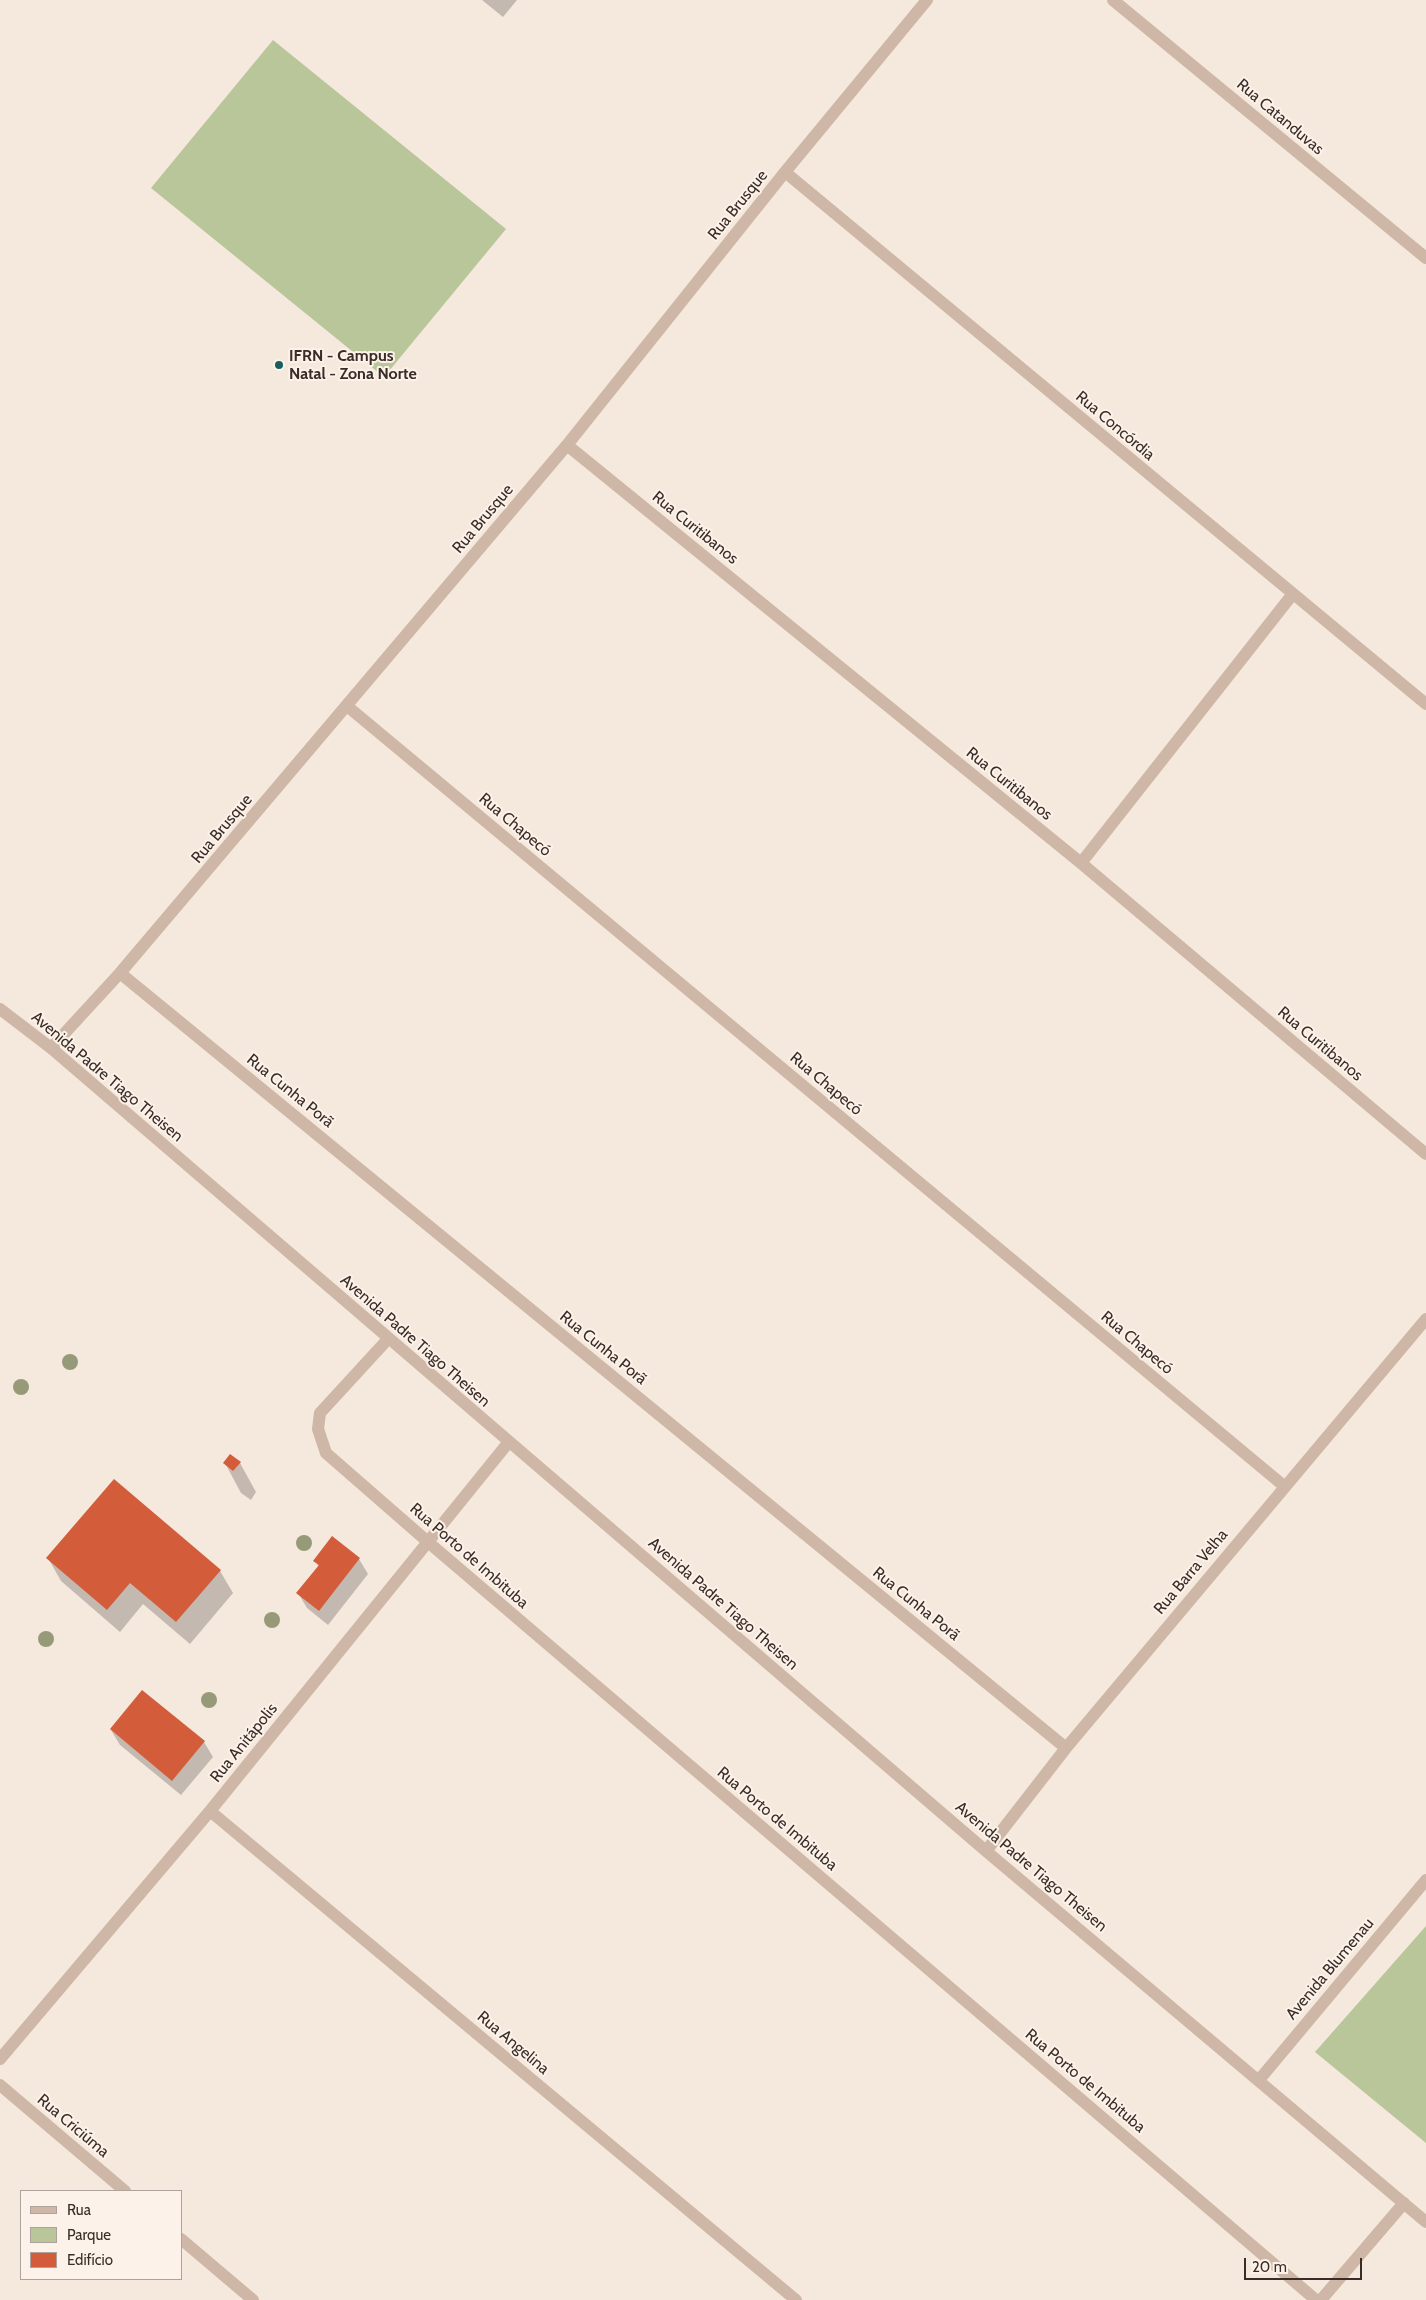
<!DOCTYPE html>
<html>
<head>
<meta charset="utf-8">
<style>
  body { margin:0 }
  #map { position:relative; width:1426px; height:2300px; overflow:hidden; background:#f5e8dc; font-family:Cabin,sans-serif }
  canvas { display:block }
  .legend { position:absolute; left:20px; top:2190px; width:162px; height:90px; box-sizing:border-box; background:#fcf2e9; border:1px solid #aea39c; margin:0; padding:6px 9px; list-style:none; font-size:15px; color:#3a2d28 }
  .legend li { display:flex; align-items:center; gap:10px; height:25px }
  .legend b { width:25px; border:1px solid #aea39c }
  .scale { position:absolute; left:1244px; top:2258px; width:118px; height:22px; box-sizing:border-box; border:2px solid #3a2d28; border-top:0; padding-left:6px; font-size:15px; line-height:18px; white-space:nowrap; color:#3a2d28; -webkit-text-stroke:4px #fcf2e9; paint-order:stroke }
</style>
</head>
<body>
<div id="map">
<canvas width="1426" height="2300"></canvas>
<ul class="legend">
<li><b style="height:6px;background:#ceb7a6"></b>Rua</li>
<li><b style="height:14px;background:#b8c69a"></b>Parque</li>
<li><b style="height:14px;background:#d35c3b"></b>Edifício</li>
</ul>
<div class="scale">20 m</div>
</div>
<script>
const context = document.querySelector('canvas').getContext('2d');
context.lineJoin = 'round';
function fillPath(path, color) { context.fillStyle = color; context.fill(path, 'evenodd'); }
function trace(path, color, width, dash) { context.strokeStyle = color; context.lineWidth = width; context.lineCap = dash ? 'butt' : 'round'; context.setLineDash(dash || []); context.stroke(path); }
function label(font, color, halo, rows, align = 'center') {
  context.font = font + ' Cabin,sans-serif'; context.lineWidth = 4; context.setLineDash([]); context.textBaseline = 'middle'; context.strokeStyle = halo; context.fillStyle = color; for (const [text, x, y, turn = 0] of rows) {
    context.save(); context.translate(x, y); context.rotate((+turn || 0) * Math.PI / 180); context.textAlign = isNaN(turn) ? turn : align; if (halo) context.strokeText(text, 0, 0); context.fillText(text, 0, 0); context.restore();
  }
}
fillPath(new Path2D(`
  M273,40L506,229L384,377L151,188Z
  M1426,1926V2143L1315,2052Z`), '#b8c69a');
fillPath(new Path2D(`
  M482,0H517L503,17Z
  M225,1463H240L256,1492L251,1500L241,1493Z
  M48,1558L220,1571L233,1593L190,1644L143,1604L120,1632L61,1581Z
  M359,1559L368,1574L328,1625L307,1608L298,1593L319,1567L315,1561Z
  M111,1730L204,1742L213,1757L181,1795L120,1745Z`), '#0003');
fillPath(new Path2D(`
  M230,1454L241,1462L233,1471L223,1463Z
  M114,1479L221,1570L176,1622L130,1583L107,1610L46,1558Z
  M332,1536L360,1558L319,1611L296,1593L319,1565L313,1561Z
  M142,1690L205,1741L172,1781L110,1729Z`), '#d35c3b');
trace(new Path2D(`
  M1113,0L1426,258
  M785,172L1426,704
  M567,445L1081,863L1426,1154
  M347,706L1284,1486
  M1081,863L1292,595
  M120,973L1066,1748
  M0,1009L51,1048L986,1851L1426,2222
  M51,1048L120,973L567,445L785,172L927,0
  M388,1339L320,1413L318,1429L326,1453L428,1542L1316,2300
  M210,1811L796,2300
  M986,1851L1066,1748L1426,1319
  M0,2059L210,1811L508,1443
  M1259,2080L1426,1880
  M0,2085L125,2191
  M181,2239L253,2300
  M1321,2300L1404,2203`), '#ceb7a6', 12);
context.fillStyle = '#979a79';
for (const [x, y] of [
  [70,1362],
  [21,1387],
  [304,1543],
  [272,1620],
  [46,1639],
  [209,1700]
]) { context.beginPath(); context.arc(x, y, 8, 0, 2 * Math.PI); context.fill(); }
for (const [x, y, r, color] of [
  [279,365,5,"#185e60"]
]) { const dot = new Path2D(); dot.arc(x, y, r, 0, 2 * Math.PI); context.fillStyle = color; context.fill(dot); trace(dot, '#fcf2e9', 2); }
label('16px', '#3a2d28', '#fcf2e9', [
  ["Rua Catanduvas",1280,117,40],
  ["Rua Brusque",738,205,-51],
  ["Rua Concórdia",1115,426,40],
  ["Rua Brusque",483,519,-50],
  ["Rua Curitibanos",695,528,39],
  ["Rua Curitibanos",1009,784,39],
  ["Rua Chapecó",515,825,40],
  ["Rua Brusque",222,829,-50],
  ["Rua Curitibanos",1320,1044,40],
  ["Avenida Padre Tiago Theisen",107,1077,40],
  ["Rua Chapecó",826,1084,40],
  ["Rua Cunha Porã",290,1091,39],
  ["Avenida Padre Tiago Theisen",415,1341,41],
  ["Rua Chapecó",1137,1343,40],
  ["Rua Cunha Porã",603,1348,39],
  ["Rua Porto de Imbituba",469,1556,41],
  ["Rua Barra Velha",1191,1572,-50],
  ["Avenida Padre Tiago Theisen",723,1604,41],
  ["Rua Cunha Porã",916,1604,39],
  ["Rua Anitápolis",244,1743,-51],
  ["Rua Porto de Imbituba",777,1819,40],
  ["Avenida Padre Tiago Theisen",1031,1867,40],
  ["Avenida Blumenau",1330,1969,-50],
  ["Rua Angelina",513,2043,40],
  ["Rua Porto de Imbituba",1085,2081,40],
  ["Rua Criciúma",73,2126,40]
]);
label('bold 16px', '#3a2d28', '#fcf2e9', [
  ["IFRN - Campus",289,356],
  ["Natal - Zona Norte",289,374]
], 'left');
</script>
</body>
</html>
